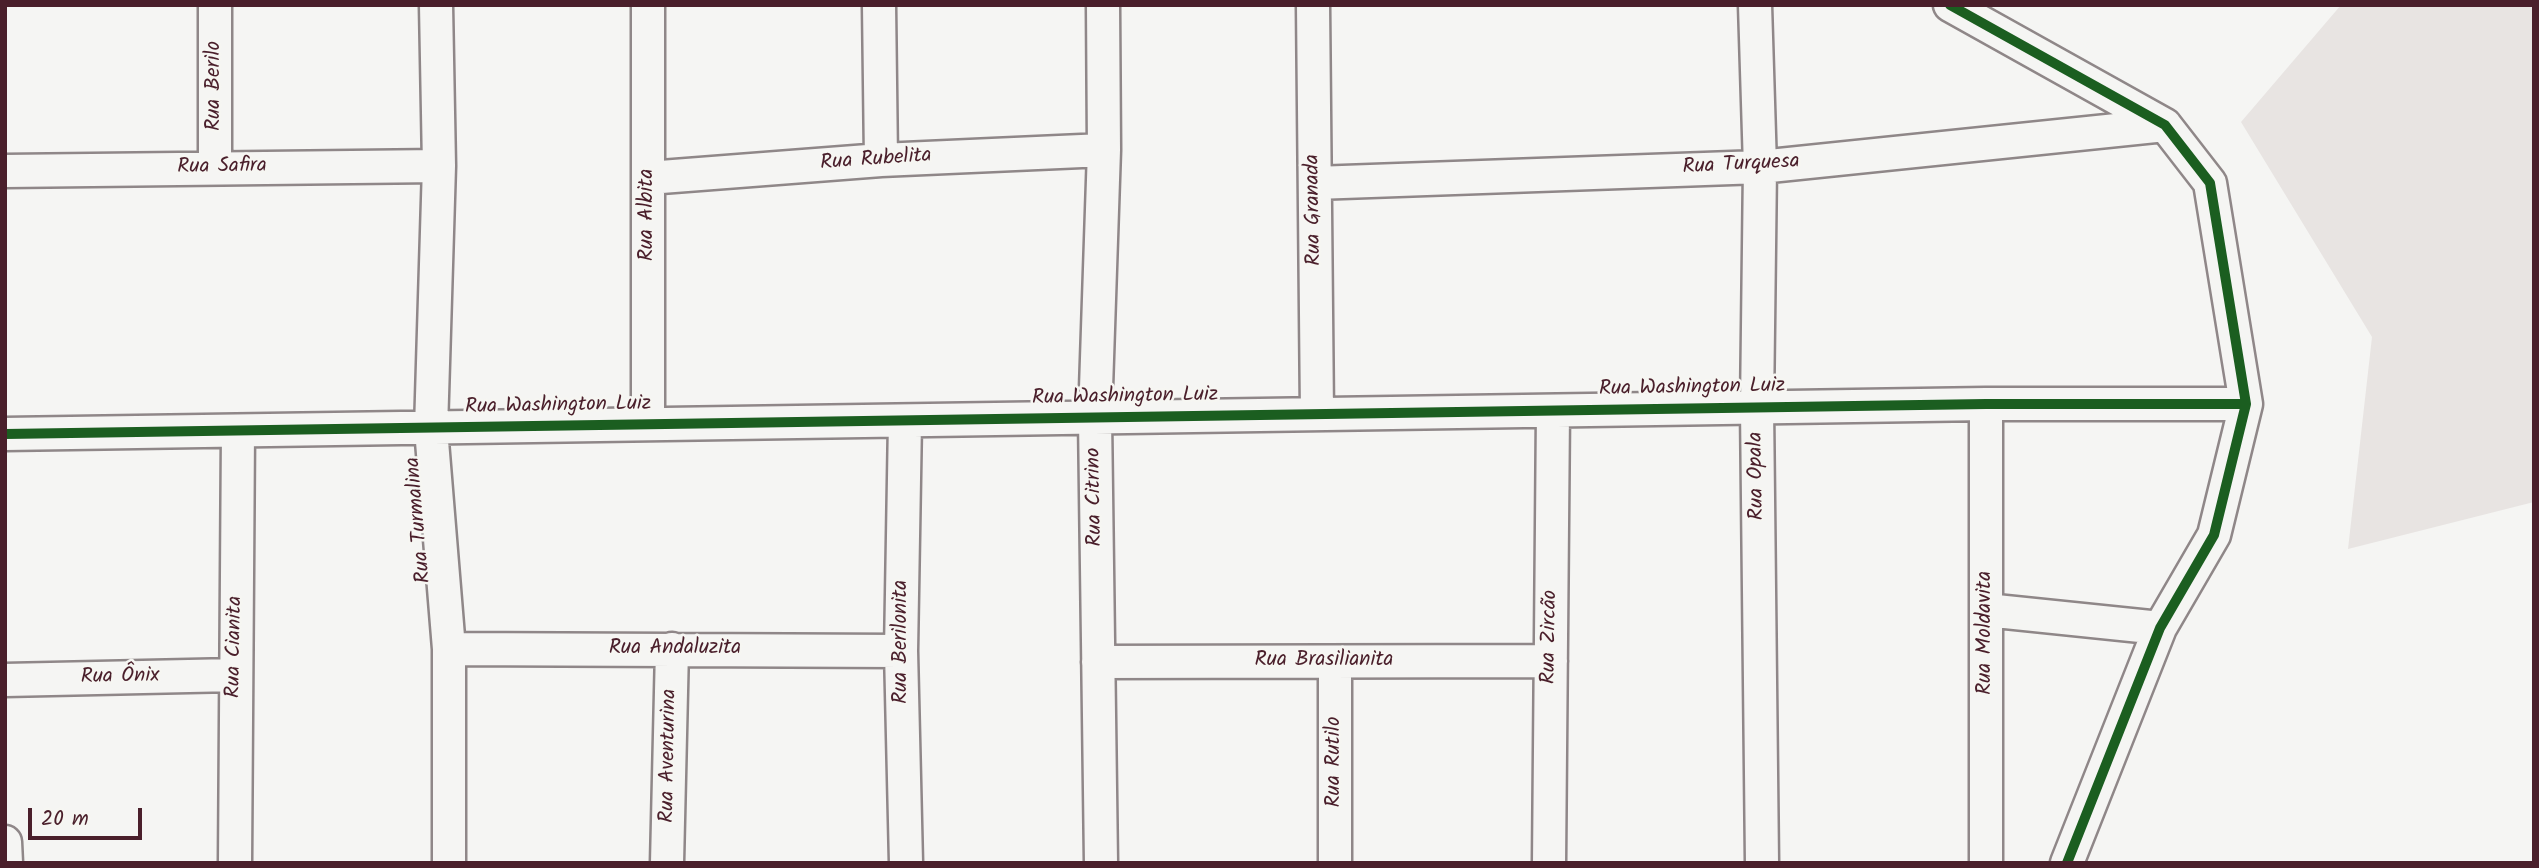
<!DOCTYPE html>
<html>
<head>
<meta charset="utf-8">
<style>
  body { margin:0 }
  #map { position:relative; width:2539px; height:868px; overflow:hidden; background:#f5f5f3; font-family:Kalam,sans-serif }
  canvas { display:block }
  .frame { position:absolute; inset:0; border:7px solid #4a1f2b; pointer-events:none }
  .scale { position:absolute; left:28px; top:808px; width:114px; height:32px; box-sizing:border-box; border:4px solid #4a1f2b; border-top:0; padding-left:9px; font-size:21px; line-height:24px; white-space:nowrap; color:#4a1f2b; -webkit-text-stroke:5px #f6f6f2; paint-order:stroke }
</style>
</head>
<body>
<div id="map">
<canvas width="2539" height="868"></canvas>
<div class="frame"></div>
<div class="scale">20 m</div>
</div>
<script>
const context = document.querySelector('canvas').getContext('2d');
context.lineJoin = 'round';
function fillPath(path, color) { context.fillStyle = color; context.fill(path, 'evenodd'); }
function trace(path, color, width, dash) { context.strokeStyle = color; context.lineWidth = width; context.lineCap = dash ? 'butt' : 'round'; context.setLineDash(dash || []); context.stroke(path); }
function label(font, color, halo, rows, align = 'center') {
  context.font = font + ' Kalam,sans-serif'; context.lineWidth = 5; context.setLineDash([]); context.textBaseline = 'middle'; context.strokeStyle = halo; context.fillStyle = color; for (const [text, x, y, turn = 0] of rows) {
    context.save(); context.translate(x, y); context.rotate((+turn || 0) * Math.PI / 180); context.textAlign = isNaN(turn) ? turn : align; if (halo) context.strokeText(text, 0, 0); context.fillText(text, 0, 0); context.restore();
  }
}
fillPath(new Path2D(`
  M2341,5H2534V502L2348,549L2372,337L2241,122Z`), '#e8e4e2');
const minor = new Path2D(`
  M215,5V168
  M436,5L439,166L431,429L449,649V863
  M648,5V424
  M879,5L881,160
  M1313,5L1317,414
  M1755,5L1760,167L1757,407L1762,863
  M1950,5L2165,125L2210,183L2246,404L2214,535L2160,628L2067,863
  M5,171L439,166
  M648,178L881,160L1104,150
  M1315,183L1760,167L2165,125
  M1986,404V863
  M905,421L901,651L906,863
  M5,434L1986,404H2246
  M1986,610L2160,628
  M449,649L901,651
  M1098,662L1551,661
  M5,680L235,675
  M5,842L6,863
  M235,863L238,431
  M667,863L672,649
  M1101,863L1095,418L1104,150L1103,5
  M1335,863V662
  M1549,863L1553,411`);
trace(minor, '#8f8788', 37);
trace(minor, '#f5f5f3', 32);
trace(new Path2D(`
  M1950,5L2165,125L2210,183L2246,404L2214,535L2160,628L2067,863
  M5,434L1986,404H2246`), '#1b5e20', 10);
label('21px', '#4a1f2b', '#f6f6f2', [
  ["Rua Berilo",215,86,-90],
  ["Rua Rubelita",876,161,-4],
  ["Rua Turquesa",1741,166,-3],
  ["Rua Safira",222,168,-1],
  ["Rua Granada",1315,210,-91],
  ["Rua Albita",648,215,-90],
  ["Rua Washington Luiz",1692,389,-1],
  ["Rua Washington Luiz",1125,398,-1],
  ["Rua Washington Luiz",558,407,-1],
  ["Rua Opala",1758,476,-91],
  ["Rua Citrino",1096,497,-91],
  ["Rua Turmalina",420,520,-95],
  ["Rua Moldavita",1986,633,-90],
  ["Rua Zircão",1551,637,-89],
  ["Rua Berilonita",902,642,-90],
  ["Rua Cianita",236,647,-89],
  ["Rua Andaluzita",675,649],
  ["Rua Brasilianita",1324,661],
  ["Rua Ônix",120,678,-1],
  ["Rua Aventurina",670,756,-89],
  ["Rua Rutilo",1335,762,-90]
]);
</script>
</body>
</html>
